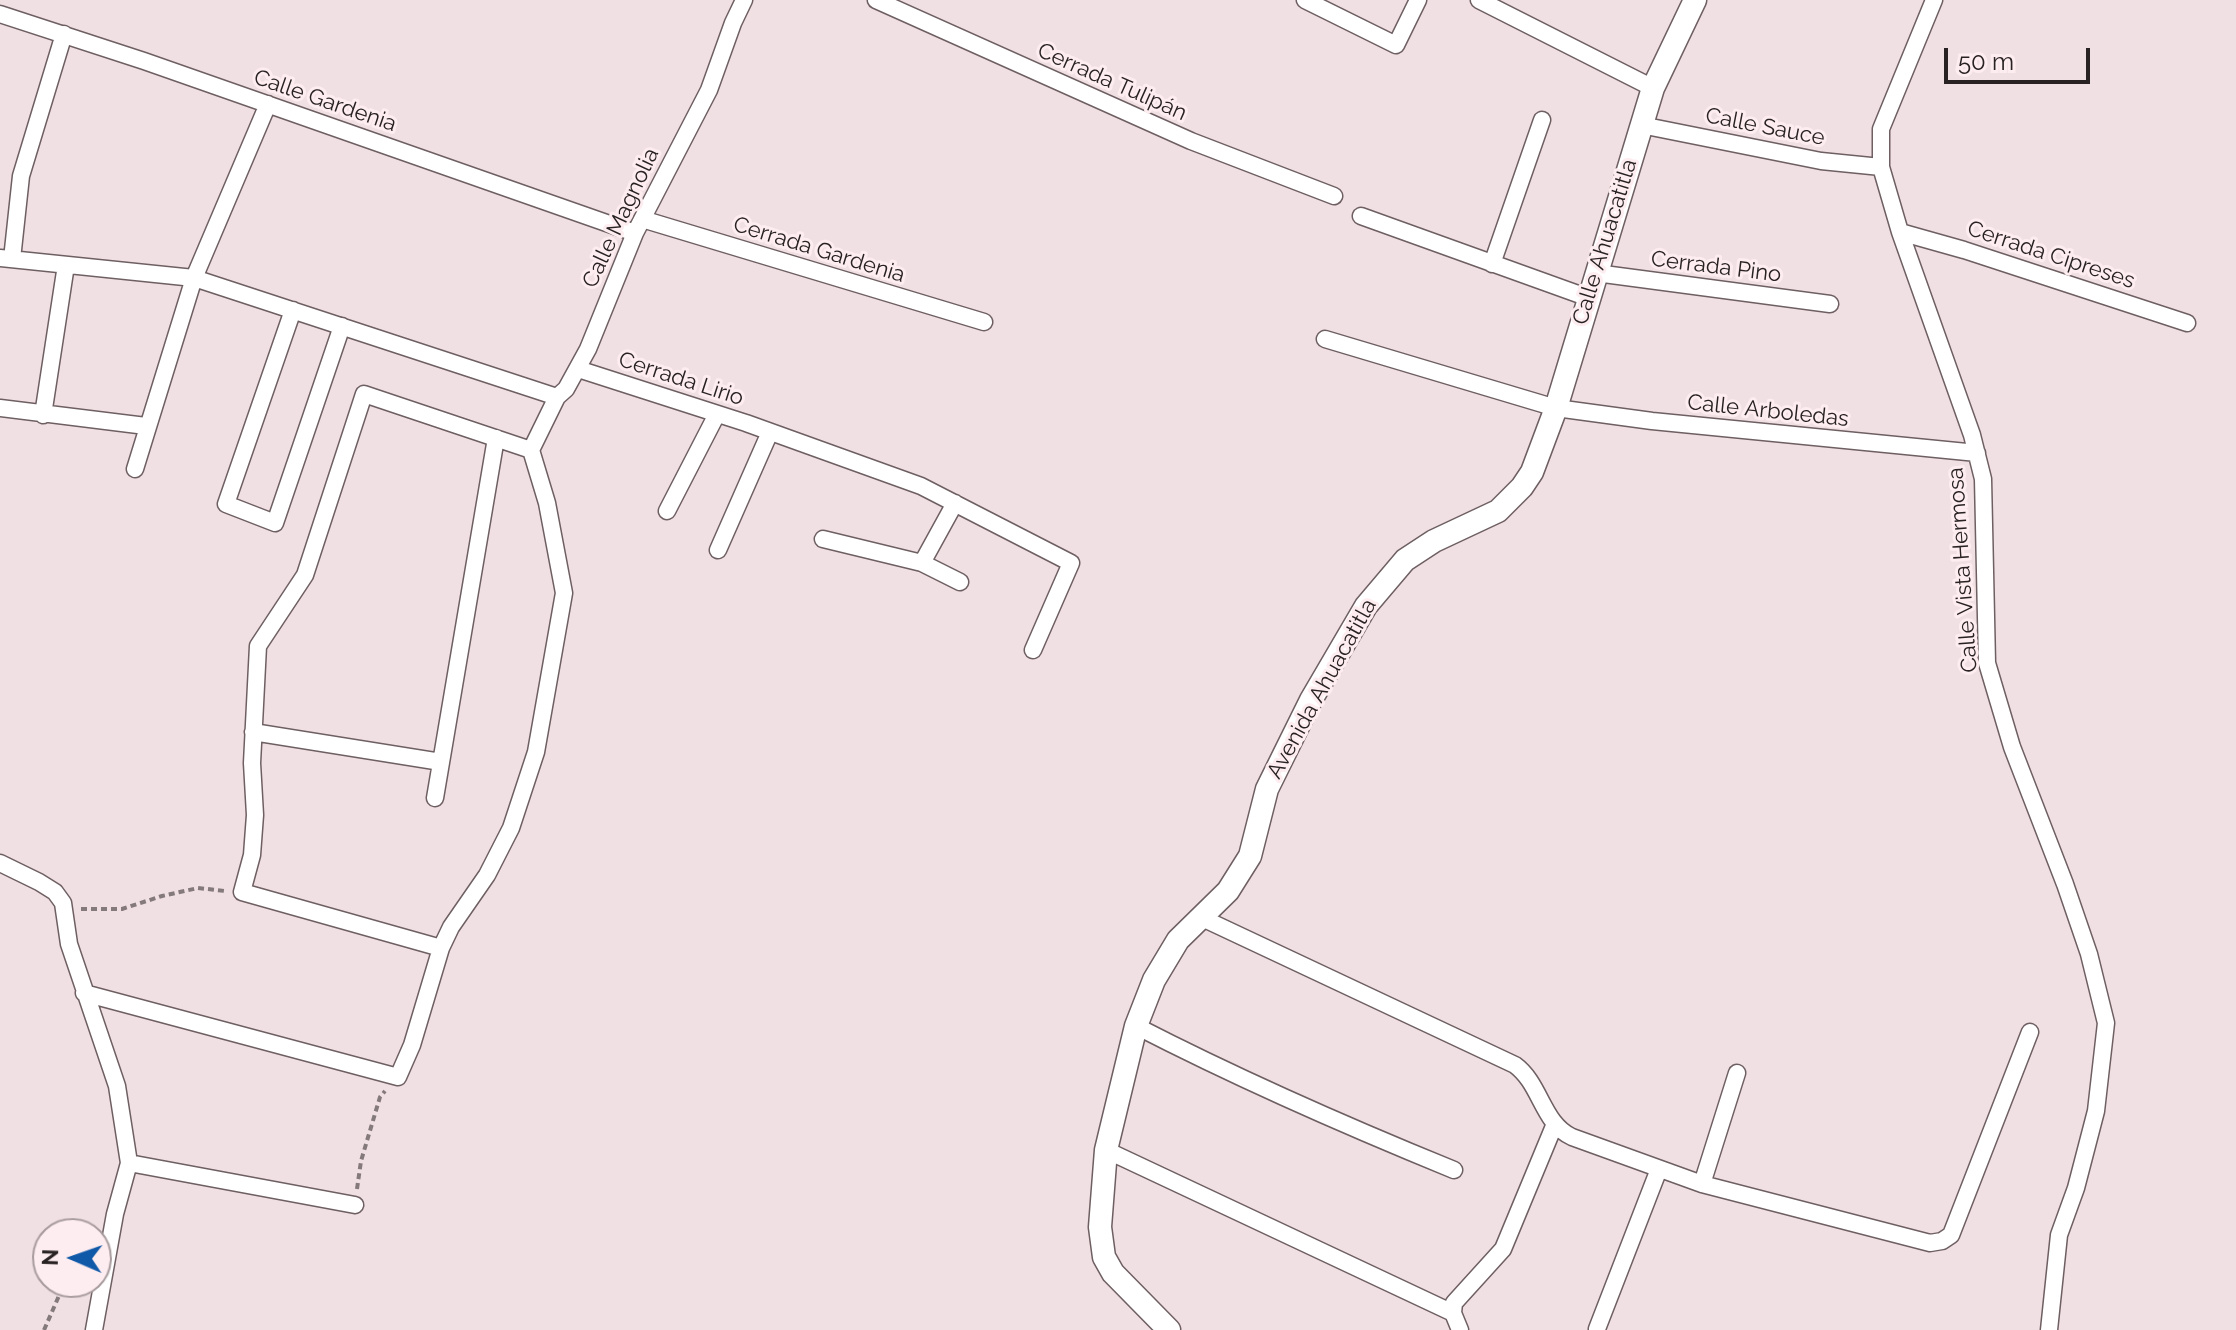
<!DOCTYPE html>
<html>
<head>
<meta charset="utf-8">
<style>
  body { margin:0 }
  #map { position:relative; width:2236px; height:1330px; overflow:hidden; background:#f1e0e3; font-family:Raleway,sans-serif }
  canvas { display:block }
  .north { position:absolute; left:32px; top:1218px; width:80px; height:80px; box-sizing:border-box; background:#feedf0; border:2px solid #a89c9e; border-radius:50%; rotate:272deg; font-size:22px; font-weight:700; line-height:32px; text-align:center; color:#282223 }
  .north::after { content:''; display:block; margin:auto; width:28px; height:36px; background:#1059a8; clip-path:polygon(50% 0,100% 100%,50% 72%,0 100%) }
  .scale { position:absolute; left:1944px; top:48px; width:146px; height:36px; box-sizing:border-box; border:4px solid #282223; border-top:0; padding-left:10px; font-size:24px; line-height:28px; white-space:nowrap; color:#282223; -webkit-text-stroke:6px #feedf0; paint-order:stroke }
</style>
</head>
<body>
<div id="map">
<canvas width="2236" height="1330"></canvas>
<div class="north">N</div>
<div class="scale">50 m</div>
</div>
<script>
const context = document.querySelector('canvas').getContext('2d');
context.lineJoin = 'round';
function trace(path, color, width, dash) { context.strokeStyle = color; context.lineWidth = width; context.lineCap = dash ? 'butt' : 'round'; context.setLineDash(dash || []); context.stroke(path); }
function label(font, color, halo, rows, align = 'center') {
  context.font = font + ' Raleway,sans-serif'; context.lineWidth = 6; context.setLineDash([]); context.textBaseline = 'middle'; context.strokeStyle = halo; context.fillStyle = color; for (const [text, x, y, turn = 0] of rows) {
    context.save(); context.translate(x, y); context.rotate((+turn || 0) * Math.PI / 180); context.textAlign = isNaN(turn) ? turn : align; if (halo) context.strokeText(text, 0, 0); context.fillText(text, 0, 0); context.restore();
  }
}
const minor = new Path2D(`
  M876,0L1191,141L1334,196
  M1305,0L1396,45L1418,0
  M1479,0L1653,88
  M1934,0L1881,129V167L1900,232L1972,435L1983,479L1987,663L2012,747L2065,884L2089,954L2106,1023L2096,1111L2076,1188L2059,1235L2049,1330
  M0,14L144,61L635,233
  M1641,125L1821,161L1881,167
  M1361,216L1589,298
  M642,219L984,322
  M1900,232L1964,250L2187,323
  M0,258L194,278L557,397
  M12,259L21,176L64,34
  M1492,264L1542,120
  M1596,273L1830,304
  M293,310L226,504L275,523L342,326
  M1325,339L1556,408L1652,421L1977,453
  M578,369L746,423L921,486L1071,563L1033,650
  M0,408L146,426
  M43,415L66,265
  M531,450L557,397L566,389L588,349L635,233L709,90L733,23L744,0
  M135,469L194,278L268,104
  M667,511L717,414
  M823,539L922,563L960,582
  M718,550L770,432
  M922,563L955,503
  M253,732L441,762
  M435,798L496,438
  M0,863L39,882L55,892L63,903L69,944L117,1086L129,1163L115,1214L94,1330
  M1200,917L1515,1065C1541,1084 1542,1123 1572,1137L1702,1184L1930,1243L1942,1241L1951,1235L2030,1032
  M441,948L242,892L252,855L255,815L252,763L258,646L305,575L364,394L531,450
  M84,993L398,1077L412,1045L441,948L451,927L487,875L511,828L536,752L564,593L547,503L531,450
  M1136,1026C1239,1079 1346,1126 1454,1170
  M1106,1150L1453,1313
  M129,1163L355,1205
  M1702,1184L1737,1073
  M1597,1329L1659,1169
  M1460,1330L1453,1313L1454,1303L1503,1249L1554,1126`);
const tertiary = new Path2D(`
  M1169,1330L1113,1273L1104,1257L1100,1227L1106,1150L1136,1026L1154,980L1178,940L1228,891L1250,856L1267,789L1311,700L1366,606L1405,560L1434,541L1498,511L1522,487L1532,472L1556,408L1653,88L1695,0`);
trace(minor, '#6e5f62', 19);
trace(tertiary, '#6e5f62', 25);
trace(new Path2D(`
  M81,909H122L162,896L198,888L225,891
  M357,1189L361,1161L380,1097L385,1091
  M44,1330L65,1282`), '#84797b', 4, [6, 4]);
trace(minor, '#fff', 16);
trace(tertiary, '#fff', 22);
label('22px', '#282223', '#feedf0', [
  ["Cerrada Tulipán",1112,82,24],
  ["Calle Gardenia",325,101,19],
  ["Calle Sauce",1765,127,11],
  ["Calle Magnolia",621,218,-65],
  ["Calle Ahuacatitla",1605,242,-73],
  ["Cerrada Gardenia",819,250,17],
  ["Cerrada Cipreses",2051,255,18],
  ["Cerrada Pino",1716,267,7],
  ["Cerrada Lirio",681,379,18],
  ["Calle Arboledas",1768,411,6],
  ["Calle Vista Hermosa",1963,570,-94],
  ["Avenida Ahuacatitla",1322,689,-61]
]);
</script>
</body>
</html>
